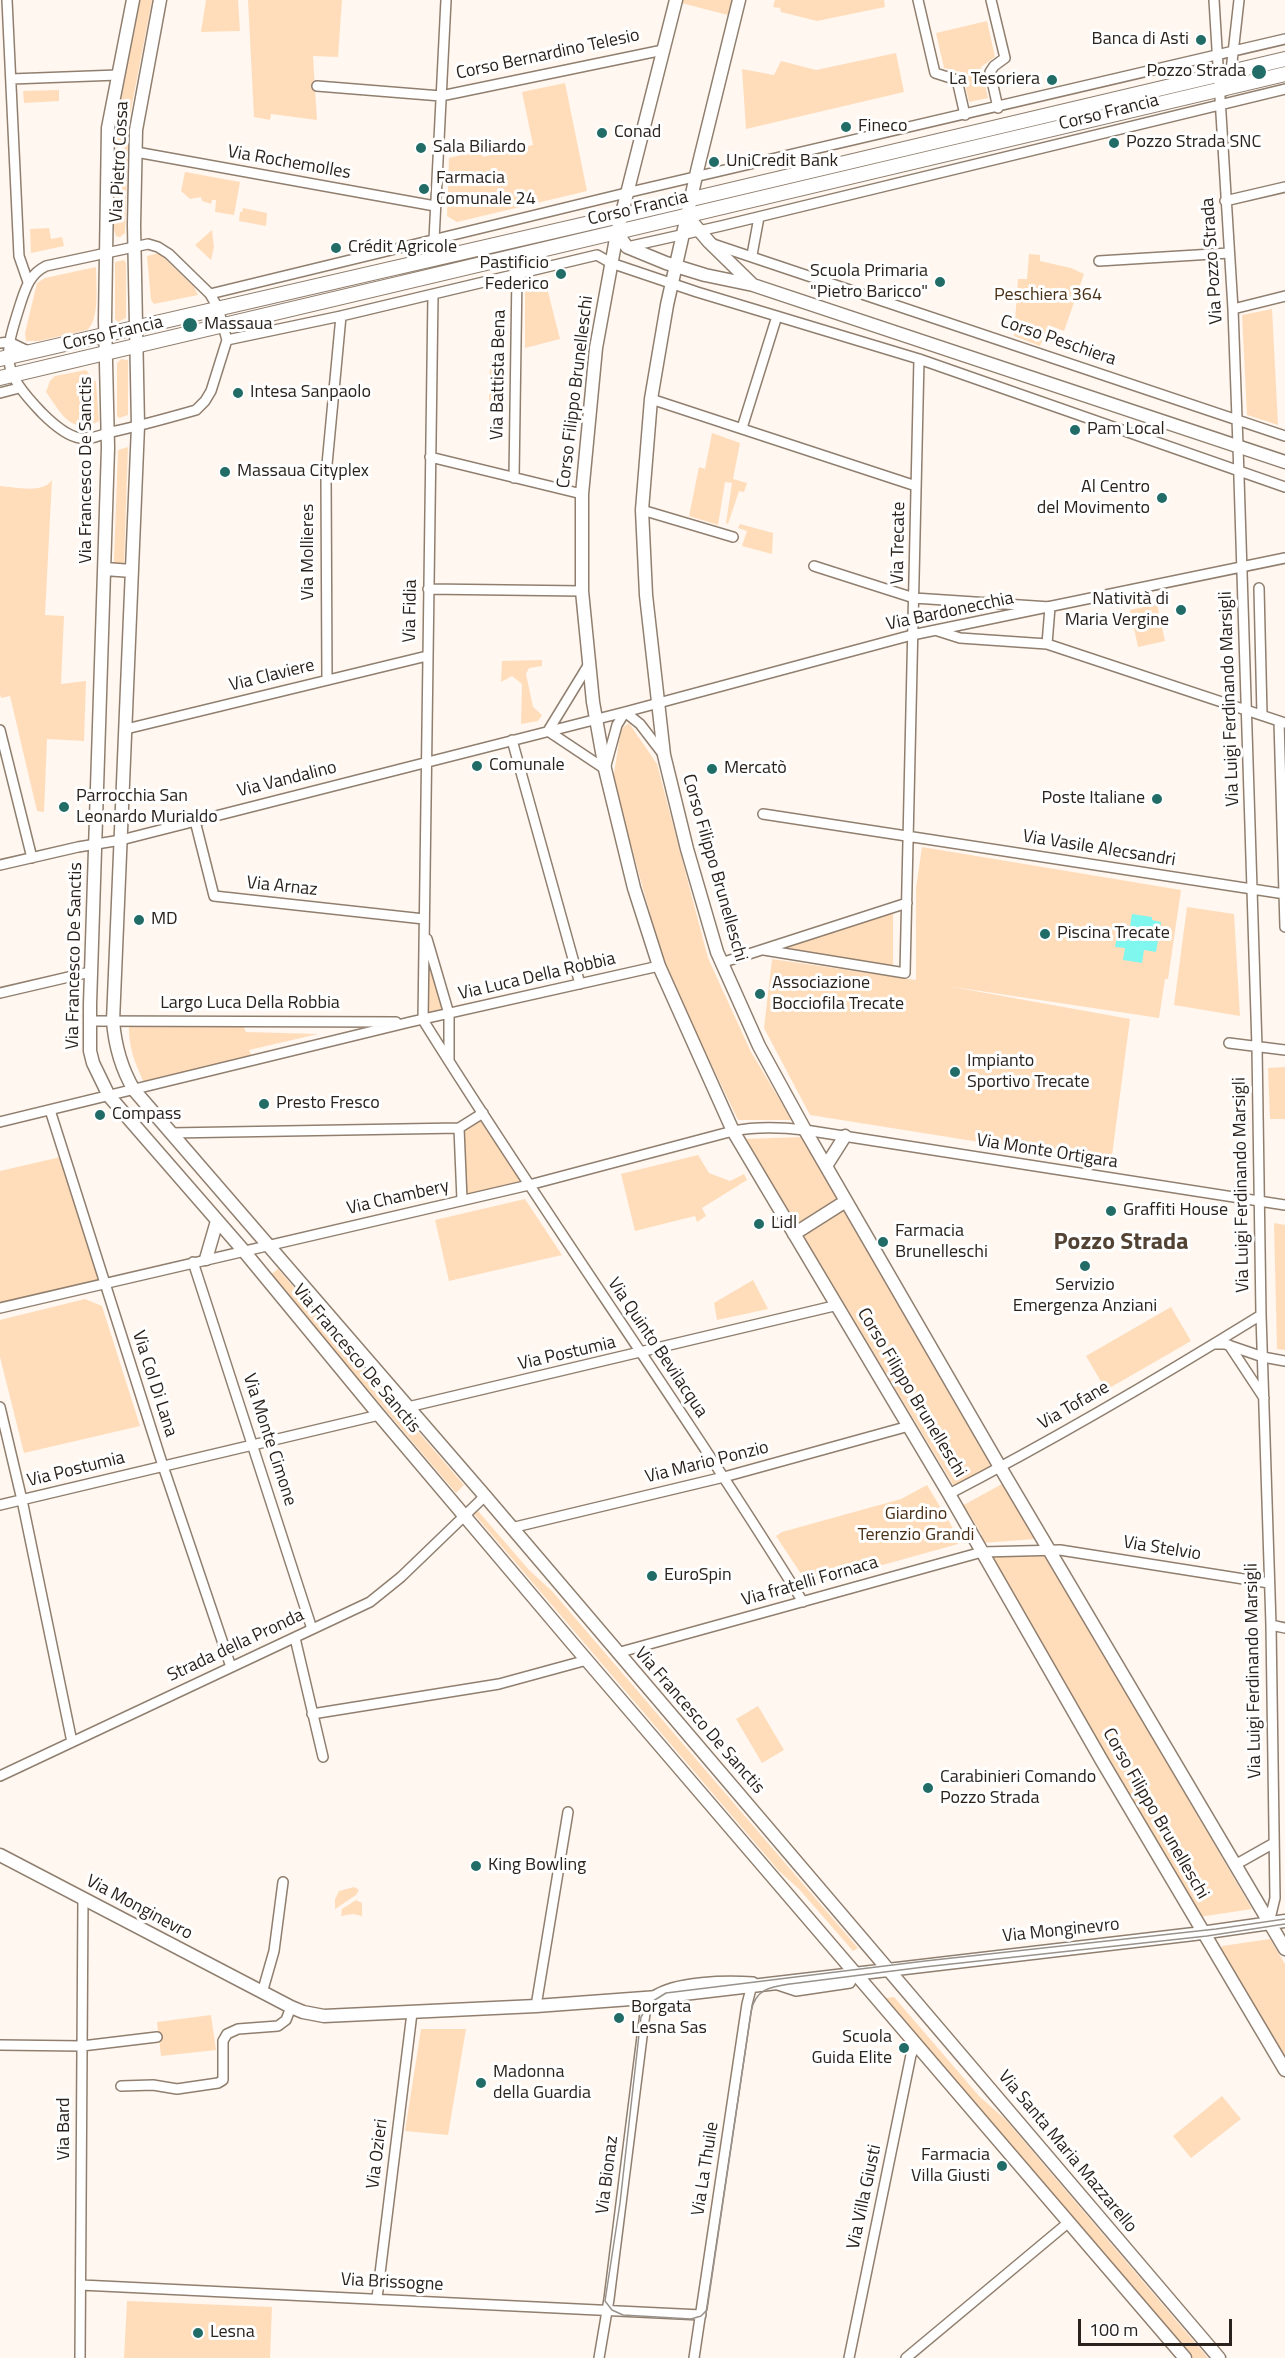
<!DOCTYPE html>
<html>
<head>
<meta charset="utf-8">
<style>
  body { margin:0 }
  #map { position:relative; width:1285px; height:2358px; overflow:hidden; background:#fff7f0; font-family:"Titillium Web",sans-serif }
  canvas { display:block }
  .scale { position:absolute; left:1078px; top:2319px; width:154px; height:27px; box-sizing:border-box; border:3px solid #2a231d; border-top:0; padding-left:8px; font-size:18px; line-height:21px; white-space:nowrap; color:#2a231d; -webkit-text-stroke:4px #fff; paint-order:stroke }
</style>
</head>
<body>
<div id="map">
<canvas width="1285" height="2358"></canvas>
<div class="scale">100 m</div>
</div>
<script>
const context = document.querySelector('canvas').getContext('2d');
context.lineJoin = 'round';
function fillPath(path, color) { context.fillStyle = color; context.fill(path, 'evenodd'); }
function trace(path, color, width, dash) { context.strokeStyle = color; context.lineWidth = width; context.lineCap = dash ? 'butt' : 'round'; context.setLineDash(dash || []); context.stroke(path); }
function label(font, color, halo, rows, align = 'center') {
  context.font = font + ' "Titillium Web",sans-serif'; context.lineWidth = 6; context.setLineDash([]); context.textBaseline = 'middle'; context.strokeStyle = halo; context.fillStyle = color; for (const [text, x, y, turn = 0] of rows) {
    context.save(); context.translate(x, y); context.rotate((+turn || 0) * Math.PI / 180); context.textAlign = isNaN(turn) ? turn : align; if (halo) context.strokeText(text, 0, 0); context.fillText(text, 0, 0); context.restore();
  }
}
fillPath(new Path2D(`
  M140,0H152L129,120L125,233L120,237L116,236L114,229L116,126Z
  M206,0H238L240,31L201,32Z
  M248,0H342L338,57L313,56L317,120L271,114L270,120L254,117Z
  M682,0H732L728,15L681,3Z
  M775,0H884L885,7L817,21L781,12L780,8L773,7Z
  M987,21L995,57L981,67L988,98L969,102L962,72L944,68L936,33Z
  M896,53L904,92L746,129L742,69L774,75L781,61L816,70Z
  M565,83L587,191L457,222L447,216L449,158L481,150L483,157L533,145L522,92Z
  M59,90V101L24,103L23,91Z
  M185,172L240,182L234,215L215,212L216,200H212L211,204L202,201L201,197L190,199L181,191Z
  M243,208L267,213L266,226L239,221L240,212H242Z
  M49,228L51,239L62,237L64,246L31,253L30,229Z
  M212,230L214,247L211,260L195,245Z
  M159,253L194,287L198,295L154,304L151,300L147,256Z
  M1029,254L1040,255V261L1071,268L1084,274L1064,331L1048,325L1040,346L1014,336L1018,279H1027Z
  M124,260L126,263V318L118,322L115,319V262Z
  M96,267C96,282 100,321 87,330L39,341H26L25,333L37,283L45,278Z
  M546,284L560,339L525,348V287Z
  M1272,309L1278,425L1247,415L1242,315Z
  M121,359L128,360V415L119,418L117,416V363Z
  M490,361H504V404H489Z
  M86,370L96,382L99,421C71,437 60,411 46,392L50,381L55,376Z
  M712,433L740,443L733,479L747,483L744,492L739,491L728,524L726,523L732,483L725,482L718,525L689,516L699,467L705,469Z
  M128,447L124,563L121,566L114,564V560L118,450Z
  M52,480L45,615L64,616L61,684L86,681L84,741L47,739L44,812L37,811L10,696L1,698L0,694V486C15,487 43,494 52,480Z
  M740,524L773,533L772,554L742,546L747,531L738,528Z
  M1157,604L1165,641L1138,647L1130,610Z
  M542,660V666L529,668L526,674L533,707L542,715L538,721L521,724L522,684L512,676L501,682L502,661Z
  M629,723L657,764L708,958L751,1052L792,1120H738L665,968L613,780L621,729Z
  M922,847L1181,890L1168,979H1165L1159,1018L947,986L1130,1019L1111,1163L810,1115L764,1028L772,959L916,980V888Z
  M893,907V971L764,952Z
  M1187,907L1234,914L1240,1016L1174,1005Z
  M434,961L449,1014L423,1019L424,962Z
  M240,1020L246,1032L318,1034L249,1050L254,1061L146,1087C135,1063 128,1048 129,1021Z
  M1285,1067V1119H1270L1268,1068Z
  M483,1113L529,1185L462,1200L459,1129Z
  M801,1137L991,1466L955,1488L745,1139Z
  M698,1155L709,1173L730,1181L744,1174L747,1180L702,1208L706,1216L697,1222L695,1216L635,1231L621,1174Z
  M65,1156L105,1283L0,1308V1171Z
  M525,1199L562,1255L449,1281L435,1220Z
  M1274,1223L1285,1225V1350L1277,1349Z
  M278,1269L464,1485L456,1493L270,1275Z
  M753,1280L768,1309L717,1320L714,1303Z
  M85,1299L102,1306L140,1426L24,1453L0,1357V1320Z
  M1171,1307L1191,1341L1106,1390L1086,1356Z
  M1002,1484L1035,1539L982,1543L977,1536L982,1535L968,1512H962L960,1507Z
  M927,1485L960,1540L958,1544L811,1585L807,1583L776,1536L782,1532L901,1499Z
  M478,1511L529,1570L552,1591L858,1948L853,1951L799,1889L779,1871L474,1514Z
  M991,1556H1046L1252,1909L1199,1917Z
  M758,1706L784,1750L762,1763L736,1719Z
  M354,1887L359,1890L356,1895L335,1909V1899L339,1891Z
  M356,1900L362,1903V1916L353,1914L341,1916L342,1909Z
  M1270,1939L1285,1964V2063L1221,1952L1222,1946Z
  M894,1997L979,2096L1005,2119L1208,2358H1192L885,1998Z
  M211,2015L216,2050L161,2056L157,2022Z
  M421,2029H466L448,2135L405,2131Z
  M1222,2096L1241,2119L1191,2158L1173,2136Z
  M127,2301L272,2307L270,2358H124Z`), '#fdb');
fillPath(new Path2D(`
  M1132,914L1152,917V920L1161,922L1156,952L1144,950L1142,963L1123,960L1125,948L1115,947L1118,931L1129,933Z`), '#80f7ee');
const street = new Path2D(`
  M7,0L19,256L28,282
  M918,0L935,73L957,80L965,115
  M991,0L1005,58L994,66L990,72L998,108
  M1214,0L1233,309L1238,446L1257,1047L1261,1315L1271,1625L1275,1898L1269,1923
  M11,79L118,75
  M317,86L441,96L663,50
  M1224,91L1231,71L1239,0
  M136,152L435,206
  M1225,201L1285,187
  M434,240L446,0
  M710,243L1285,436
  M148,244L158,247L169,254L210,294L218,308L227,340L211,391L205,401L196,410C168,418 140,426 111,432C101,435 91,440 80,438C66,436 52,423 42,413C0,369 3,358 21,302C26,287 30,274 46,266Z
  M627,247L721,226L1285,89
  M752,255L759,217
  M1099,261L1229,253
  M210,294L626,193L1285,39
  M1233,309L1285,296
  M227,340L341,316L597,255L611,263L697,292L919,359L1285,487
  M0,343L9,342L30,352
  M0,393L19,388
  M651,399L916,486
  M742,428L777,316
  M430,457L582,494
  M514,478L517,274
  M642,510L733,537
  M814,566L914,598L1050,607L1047,644L960,638L938,631
  M1259,588L1262,715
  M428,589L582,591
  M1047,644L1285,723
  M327,680L326,475L341,316
  M625,712L640,724L663,754
  M1279,721L1285,927
  M126,729L427,656
  M0,730L32,858
  M548,731L605,769L617,725L625,712
  M548,731L589,664
  M512,740L580,984
  M763,814L1285,894
  M195,821L214,896L424,919
  M0,865L78,847L121,840L625,712L912,635L1285,558
  M427,939L449,1014V1061
  M764,950L905,973L919,359
  M721,963L907,903
  M0,993L90,972
  M423,1020L433,294
  M423,1020C545,1216 681,1405 803,1602
  M90,1021L396,1022
  M1229,1043L1285,1050
  M50,1110L163,1466L231,1667
  M0,1122L410,1022L659,966
  M459,1128L462,1200
  M171,1133L459,1128L483,1113
  M193,1262L312,1629
  M0,1308L529,1185L733,1131C758,1126 780,1127 805,1130L1285,1205
  M1216,1344H1225L1263,1357L1285,1361
  M1229,1345L1264,1398
  M0,1407L22,1500L72,1742
  M408,1407L838,1305
  M949,1494C1055,1439 1159,1378 1261,1315
  M0,1505L379,1415
  M511,1528L724,1477L909,1426
  M1271,1625L1285,1628
  M295,1638L323,1757
  M617,1653L982,1552L1060,1550L1269,1583
  M312,1714L499,1684L587,1660
  M0,1776L370,1602L401,1577L485,1496
  M1235,1865L1274,1843
  M775,1984L796,1991L850,1983L855,1973
  M262,1993L274,1951L283,1882
  M536,2006L568,1812
  M0,2045L82,2046L157,2037
  M121,2086L153,2085L177,2089L218,2083L223,2080V2041L227,2034L238,2029L278,2026L286,2020L291,2007
  M81,2285L701,2315
  M377,2298L412,2013
  M80,2358L83,1899
  M599,2358L609,2299L645,2013C648,2007 650,2000 654,1996C675,1981 727,1980 753,1982
  M694,2358L747,2004L752,1985
  M849,2358L911,2055L916,2045
  M906,2358L1069,2222`);
const secondary = new Path2D(`
  M133,0L108,128L105,320L108,448L90,1004V1051L93,1063L109,1096L243,1250L379,1415L572,1643L1185,2358
  M160,0L136,130L134,225L138,426L113,1021C115,1046 121,1068 134,1090L485,1496L1219,2358
  M676,0L617,233L596,348L582,494V591L593,702L605,769L634,888L659,966L733,1131L949,1494L1102,1761L1285,2070
  M739,0L698,167L667,305L651,399L642,510L646,595L664,755L687,849L717,952L759,1046L805,1130L1000,1467L1285,1949
  M687,216L709,242L752,284
  M617,233L627,247L666,263L705,275L753,285L1285,462
  M105,569L132,571
  M826,1166L845,1136
  M794,1234L846,1201
  M206,1259L217,1221
  M0,1855L291,2007L303,2012L324,2016L536,2006L658,1997L1194,1934L1285,1921`);
const primary = new Path2D(`
  M0,359L620,216L1285,59
  M0,378L1285,74`);
trace(street, '#907f6f', 12);
trace(secondary, '#907f6f', 15);
trace(primary, '#907f6f', 16);
trace(street, '#fff', 9);
trace(secondary, '#fff', 12);
trace(primary, '#fff', 14);
trace(new Path2D(`
  M1285,1919L1216,1929L925,1961L666,1993L650,2003L641,2017L620,2203L605,2301L612,2310L623,2315L691,2319L701,2316L707,2310L751,2012C755,1989 770,1987 790,1984L924,1967L1207,1936L1285,1924`), '#99928b', 1.5);
for (const [x, y, r, color] of [
  [1201,40,6,"#216c67"],
  [1259,72,8,"#216c67"],
  [1052,80,6,"#216c67"],
  [846,127,6,"#216c67"],
  [602,133,6,"#216c67"],
  [1114,143,6,"#216c67"],
  [421,148,6,"#216c67"],
  [714,162,6,"#216c67"],
  [424,189,6,"#216c67"],
  [336,248,6,"#216c67"],
  [561,274,6,"#216c67"],
  [940,282,6,"#216c67"],
  [190,325,8,"#216c67"],
  [238,393,6,"#216c67"],
  [1075,430,6,"#216c67"],
  [225,472,6,"#216c67"],
  [1162,498,6,"#216c67"],
  [1181,610,6,"#216c67"],
  [477,766,6,"#216c67"],
  [712,769,6,"#216c67"],
  [1157,799,6,"#216c67"],
  [64,807,6,"#216c67"],
  [139,920,6,"#216c67"],
  [1045,934,6,"#216c67"],
  [760,994,6,"#216c67"],
  [955,1072,6,"#216c67"],
  [264,1104,6,"#216c67"],
  [100,1115,6,"#216c67"],
  [1111,1211,6,"#216c67"],
  [759,1224,6,"#216c67"],
  [883,1242,6,"#216c67"],
  [1085,1266,6,"#216c67"],
  [652,1576,6,"#216c67"],
  [928,1788,6,"#216c67"],
  [476,1866,6,"#216c67"],
  [619,2018,6,"#216c67"],
  [904,2048,6,"#216c67"],
  [481,2083,6,"#216c67"],
  [1002,2166,6,"#216c67"],
  [198,2333,6,"#216c67"]
]) { const dot = new Path2D(); dot.arc(x, y, r, 0, 2 * Math.PI); context.fillStyle = color; context.fill(dot); trace(dot, '#fff', 2); }
label('18px', '#2a231d', '#fff', [
  ["Banca di Asti",1189,40,"right"],
  ["Pozzo Strada",1246,72,"right"],
  ["La Tesoriera",1040,80,"right"],
  ["Fineco",858,127],
  ["Conad",614,133],
  ["Pozzo Strada SNC",1126,143],
  ["Sala Biliardo",433,148],
  ["UniCredit Bank",726,162],
  ["Farmacia",436,179],
  ["Comunale 24",436,200],
  ["Crédit Agricole",348,248],
  ["Pastificio",549,264,"right"],
  ["Federico",549,285,"right"],
  ["Scuola Primaria",928,272,"right"],
  ["\"Pietro Baricco\"",928,293,"right"],
  ["Massaua",204,325],
  ["Intesa Sanpaolo",250,393],
  ["Pam Local",1087,430],
  ["Massaua Cityplex",237,472],
  ["Al Centro",1150,488,"right"],
  ["del Movimento",1150,509,"right"],
  ["Natività di",1169,600,"right"],
  ["Maria Vergine",1169,621,"right"],
  ["Comunale",489,766],
  ["Mercatò",724,769],
  ["Parrocchia San",76,797],
  ["Leonardo Murialdo",76,818],
  ["Poste Italiane",1145,799,"right"],
  ["MD",151,920],
  ["Piscina Trecate",1057,934],
  ["Associazione",772,984],
  ["Bocciofila Trecate",772,1005],
  ["Impianto",967,1062],
  ["Sportivo Trecate",967,1083],
  ["Presto Fresco",276,1104],
  ["Compass",112,1115],
  ["Graffiti House",1123,1211],
  ["Lidl",771,1224],
  ["Farmacia",895,1232],
  ["Brunelleschi",895,1253],
  ["Servizio",1085,1286,"center"],
  ["Emergenza Anziani",1085,1307,"center"],
  ["EuroSpin",664,1576],
  ["Carabinieri Comando",940,1778],
  ["Pozzo Strada",940,1799],
  ["King Bowling",488,1866],
  ["Borgata",631,2008],
  ["Lesna Sas",631,2029],
  ["Scuola",892,2038,"right"],
  ["Guida Elite",892,2059,"right"],
  ["Madonna",493,2073],
  ["della Guardia",493,2094],
  ["Farmacia",990,2156,"right"],
  ["Villa Giusti",990,2177,"right"],
  ["Lesna",210,2333]
], 'left');
label('18px', '#2a231d', '#fff', [
  ["Corso Bernardino Telesio",548,55,-12],
  ["Corso Francia",1109,113,-14],
  ["Via Pietro Cossa",120,162,-87],
  ["Via Rochemolles",289,163,10],
  ["Corso Francia",638,209,-13],
  ["Via Pozzo Strada",1213,261,-94],
  ["Corso Francia",113,334,-13],
  ["Corso Peschiera",1058,341,19],
  ["Via Battista Bena",499,375,-89],
  ["Corso Filippo Brunelleschi",576,392,-83],
  ["Via Francesco De Sanctis",87,470,-90],
  ["Via Trecate",899,543,-89],
  ["Via Mollieres",309,552,-90],
  ["Via Fidia",411,611,-89],
  ["Via Bardonecchia",950,612,-12],
  ["Via Claviere",272,676,-14],
  ["Via Luigi Ferdinando Marsigli",1230,699,-92],
  ["Via Vandalino",287,780,-14],
  ["Via Vasile Alecsandri",1099,849,9],
  ["Corso Filippo Brunelleschi",714,868,74],
  ["Via Arnaz",282,887,6],
  ["Via Francesco De Sanctis",75,956,-89],
  ["Via Luca Della Robbia",537,977,-13],
  ["Largo Luca Della Robbia",250,1004],
  ["Via Monte Ortigara",1047,1152,9],
  ["Via Luigi Ferdinando Marsigli",1242,1185,-91],
  ["Via Chambery",398,1198,-13],
  ["Via Quinto Bevilacqua",657,1348,56],
  ["Via Postumia",567,1354,-13],
  ["Via Francesco De Sanctis",356,1359,50],
  ["Via Col Di Lana",154,1384,72],
  ["Corso Filippo Brunelleschi",911,1393,59],
  ["Via Tofane",1074,1406,-30],
  ["Via Monte Cimone",269,1440,72],
  ["Via Mario Ponzio",707,1463,-14],
  ["Via Postumia",76,1470,-14],
  ["Via Stelvio",1162,1549,9],
  ["Via fratelli Fornaca",810,1582,-16],
  ["Strada della Pronda",236,1646,-25],
  ["Via Luigi Ferdinando Marsigli",1254,1671,-91],
  ["Via Francesco De Sanctis",699,1721,49],
  ["Corso Filippo Brunelleschi",1155,1814,60],
  ["Via Monginevro",139,1908,28],
  ["Via Monginevro",1061,1931,-6],
  ["Via Bard",65,2129,-90],
  ["Via Santa Maria Mazzarello",1067,2152,50],
  ["Via Ozieri",378,2154,-83],
  ["Via La Thuile",706,2169,-81],
  ["Via Bionaz",608,2175,-83],
  ["Via Villa Giusti",865,2197,-78],
  ["Via Brissogne",392,2283,3]
]);
label('18px', '#4a3115', '#fff', [
  ["Peschiera 364",1048,296],
  ["Giardino",916,1515],
  ["Terenzio Grandi",916,1536]
]);
label('bold 24px', '#524335', '#fff', [
  ["Pozzo Strada",1121,1243]
]);
</script>
</body>
</html>
